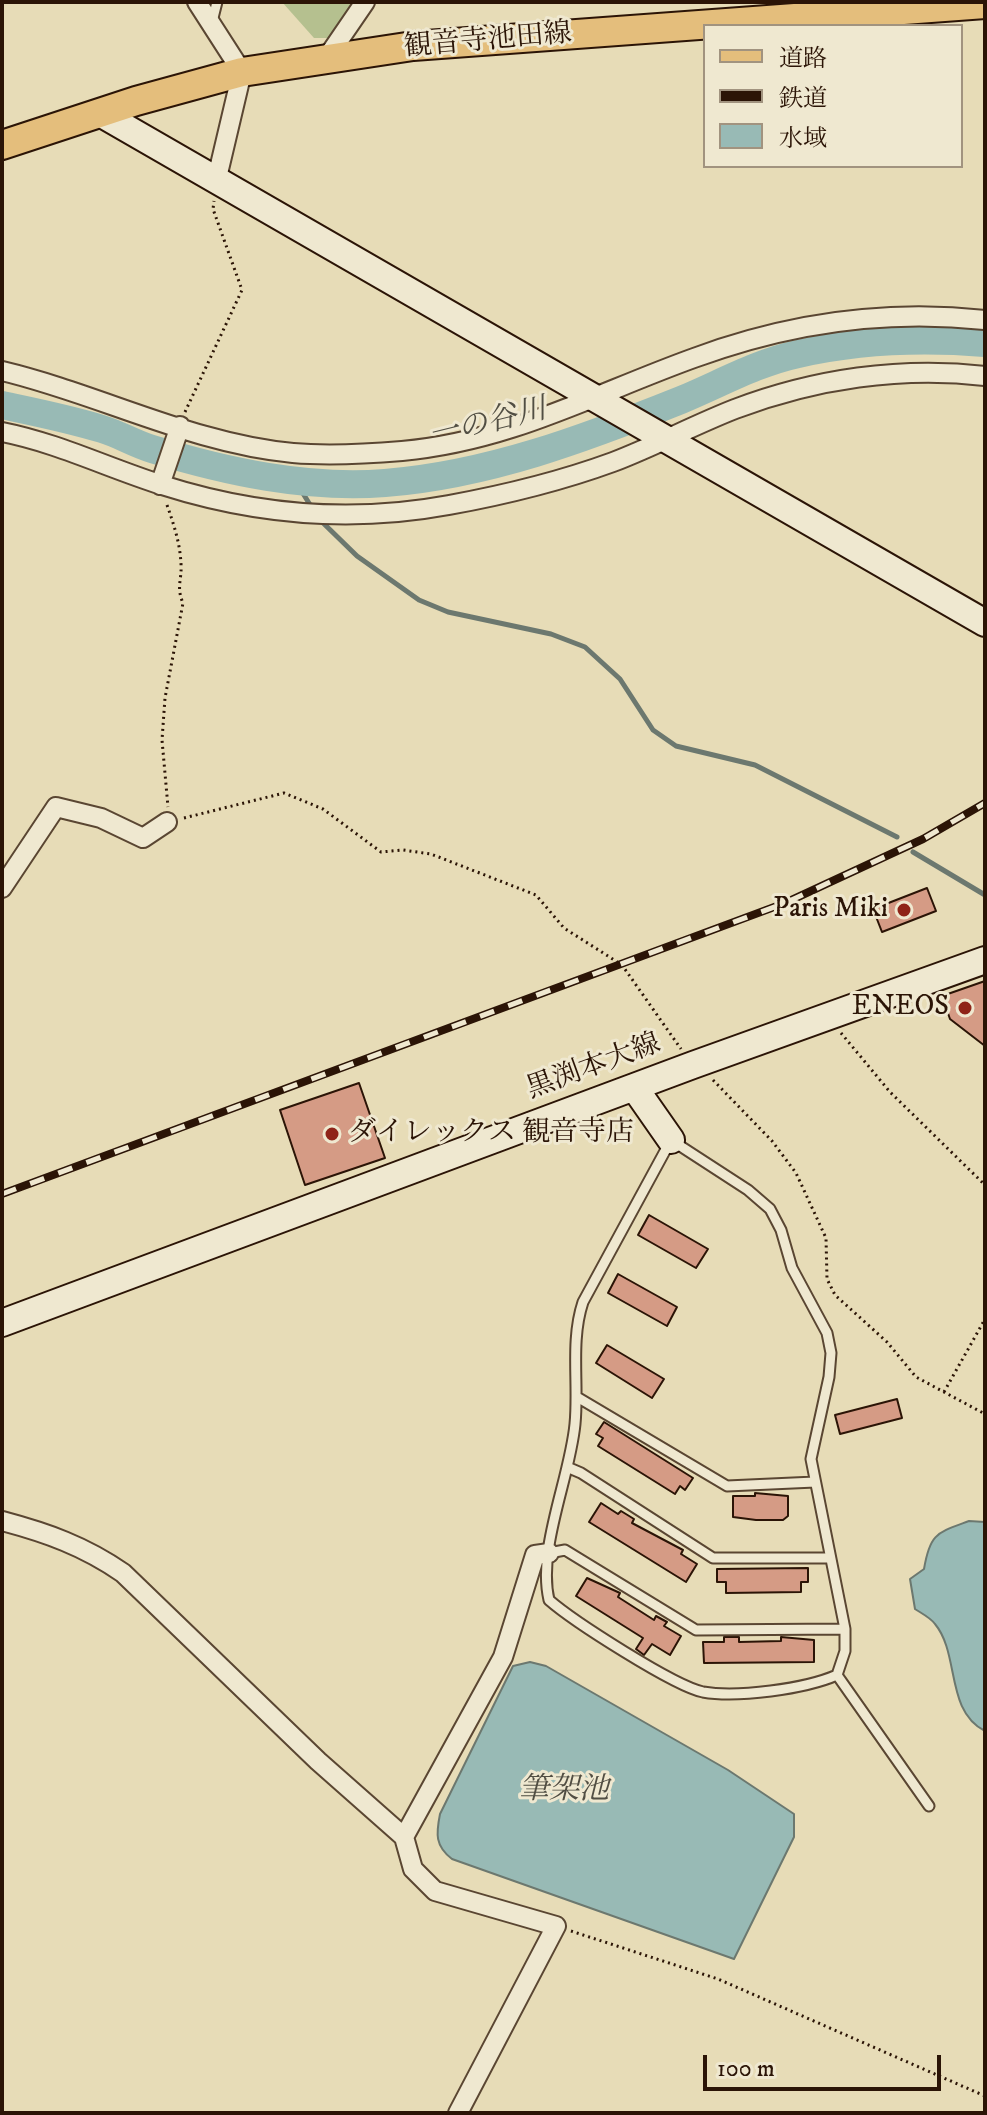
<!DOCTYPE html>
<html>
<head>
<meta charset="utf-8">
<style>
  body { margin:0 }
  #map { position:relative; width:987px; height:2115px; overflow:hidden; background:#e7dcb7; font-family:"IM FELL DW Pica","Noto Serif JP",serif }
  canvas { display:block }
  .frame { position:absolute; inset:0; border:4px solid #2b1406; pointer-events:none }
  .legend { position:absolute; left:703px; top:24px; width:260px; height:144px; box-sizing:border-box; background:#efe8d0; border:2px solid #a1937f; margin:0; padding:10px 14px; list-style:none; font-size:24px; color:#2b1406 }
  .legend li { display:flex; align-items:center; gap:16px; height:40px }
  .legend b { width:40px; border:2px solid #a1937f }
  .scale { position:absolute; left:703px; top:2055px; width:238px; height:36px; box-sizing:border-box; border:4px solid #2b1406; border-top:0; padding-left:10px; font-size:24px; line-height:28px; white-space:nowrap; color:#2b1406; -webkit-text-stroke:6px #efe8d0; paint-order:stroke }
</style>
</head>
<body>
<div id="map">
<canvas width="987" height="2115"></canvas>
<div class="frame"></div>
<ul class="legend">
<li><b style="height:10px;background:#e4be7c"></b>道路</li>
<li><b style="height:10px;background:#2b1406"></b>鉄道</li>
<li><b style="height:22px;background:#98bab5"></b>水域</li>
</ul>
<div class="scale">100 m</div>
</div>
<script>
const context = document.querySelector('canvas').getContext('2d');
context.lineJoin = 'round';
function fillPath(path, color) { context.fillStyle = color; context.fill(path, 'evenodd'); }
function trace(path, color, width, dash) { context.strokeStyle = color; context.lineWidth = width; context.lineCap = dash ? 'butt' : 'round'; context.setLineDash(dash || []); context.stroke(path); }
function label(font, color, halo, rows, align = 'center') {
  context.font = font + ' "IM FELL DW Pica","Noto Serif JP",serif'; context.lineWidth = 6; context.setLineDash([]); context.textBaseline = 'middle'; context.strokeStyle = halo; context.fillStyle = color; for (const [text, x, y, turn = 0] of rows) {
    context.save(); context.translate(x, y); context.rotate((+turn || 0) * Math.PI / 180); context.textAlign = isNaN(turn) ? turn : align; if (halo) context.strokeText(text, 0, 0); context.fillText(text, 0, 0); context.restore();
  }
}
fillPath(new Path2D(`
  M282,2H358L334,38H314Z`), '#b5c08f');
const water = new Path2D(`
  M969,1521L985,1522V1731C945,1711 960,1654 935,1624C931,1618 921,1613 915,1609L910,1579L924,1569C930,1533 937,1533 969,1521Z
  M530,1662L546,1666L728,1770L794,1814V1837L734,1959L452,1859C435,1846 436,1834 440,1814L513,1666Z`);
fillPath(water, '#98bab5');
trace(water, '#6c786f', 2);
trace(new Path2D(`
  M296,482L312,508
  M317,517L357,556L419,600L448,612L551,634L585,647L620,679L653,730L676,746L755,765L897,837
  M913,852L985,895`), '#6c786f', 5);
trace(new Path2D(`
  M2,405C35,412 70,419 102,429C119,434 135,444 152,449C227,472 307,489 385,483C488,475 586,438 681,400C720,384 756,363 798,354C859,340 923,338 985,343`), '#98bab5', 28);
const building = new Path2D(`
  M927,888L936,911L882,932L873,909Z
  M985,981V1046L950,1019L942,996Z
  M359,1083L385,1158L305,1185L280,1110Z
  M649,1215L708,1249L696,1268L638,1235Z
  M618,1274L677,1307L667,1326L608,1293Z
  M607,1345L664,1379L652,1398L596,1363Z
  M897,1399L902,1418L840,1434L835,1415Z
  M604,1422L693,1478L685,1490L680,1486L675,1494L598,1446L603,1438L596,1434Z
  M755,1493L788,1496V1516L783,1520H756L733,1517V1496H755Z
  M601,1503L618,1514L621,1511L634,1519L632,1523L683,1550L681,1554L697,1564L686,1582L589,1522Z
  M808,1568V1582H801V1592L726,1593V1582H717V1569Z
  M587,1578L620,1593L618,1597L654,1620L656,1616L667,1622L664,1626L681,1636L670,1655L652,1644L644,1655L636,1649L643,1638L576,1596Z
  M724,1637H739V1642L781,1641V1637L814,1640V1662L704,1663L703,1642H724Z`);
fillPath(building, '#d59b85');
trace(building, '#2b1406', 2);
const lane = new Path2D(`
  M212,22L217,2
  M671,1140L748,1190L770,1209L781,1230L792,1268L827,1333L831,1353L829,1377L811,1459L845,1629V1651L837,1675C805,1689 737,1698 703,1692C674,1686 573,1621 549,1600C537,1548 570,1478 575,1424C579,1384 570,1341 583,1302Z
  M577,1397L727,1486L815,1482
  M567,1467L581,1473L713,1558H830
  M549,1553L565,1550L696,1630L845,1629
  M837,1675L929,1806`);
const street = new Path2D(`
  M197,2L242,72L216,182
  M326,59L365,2
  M2,371C99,394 193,444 293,453C328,456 366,454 402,451C511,441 594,394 694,358C789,323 885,309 985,320
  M2,432C58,443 108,468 162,485C256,515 352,523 449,505C504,495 561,481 613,462C655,446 694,425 735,409C814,379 901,366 985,376
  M160,485L180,426
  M2,888L56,807L101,818L143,838L167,822
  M2,1521C47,1533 84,1546 123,1573L318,1761L404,1837L413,1869L435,1891L556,1926L458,2113
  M404,1837L503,1657L535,1555L549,1553`);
const secondary = new Path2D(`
  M100,113L985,623
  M634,1087L671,1140
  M2,1323L693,1065L985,960`);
const primary = new Path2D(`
  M2,145L136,101L242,72L413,46L985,4`);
trace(lane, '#5a4632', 13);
trace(street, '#5a4632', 22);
trace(secondary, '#2b1406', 30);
trace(primary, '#2b1406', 32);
trace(new Path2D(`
  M185,412L242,290L213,209L214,201
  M167,505C174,525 180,543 181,564C182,580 176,587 183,603L165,698L162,740L168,807
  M184,818L284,793L323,809L381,852L403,850L431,854L536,895L564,928L622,965L681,1049
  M841,1033L890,1092L985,1185
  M713,1080L772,1141L796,1173L826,1238L827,1279L835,1295L887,1342L916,1377L985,1414
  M944,1392L985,1319
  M571,1931L718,1979L985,2096`), '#2b1406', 3, [2, 4]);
trace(lane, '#efe8d0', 9);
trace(street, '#efe8d0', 18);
trace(secondary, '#efe8d0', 26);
trace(primary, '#e4be7c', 28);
const rail = new Path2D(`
  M2,1194L785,903L923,839L985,803`);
trace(rail, '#2b1406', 8);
trace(rail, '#efe8d0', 5, [15]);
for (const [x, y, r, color] of [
  [904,910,8,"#8f2418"],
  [965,1008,8,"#8f2418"],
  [332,1134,8,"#8f2418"]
]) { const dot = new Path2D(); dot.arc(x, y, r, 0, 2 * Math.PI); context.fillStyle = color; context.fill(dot); trace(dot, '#efe8d0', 3); }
label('28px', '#2b1406', '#efe8d0', [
  ["観音寺池田線",488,42,-5],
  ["黒渕本大線",594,1068,-20]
]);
label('28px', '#2b1406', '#efe8d0', [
  ["Paris Miki",888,910],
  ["ENEOS",949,1008],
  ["ダイレックス 観音寺店",348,1134,"left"]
], 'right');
label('italic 30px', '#514e43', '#efe8d0', [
  ["一の谷川",488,425,-14],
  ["筆架池",564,1792]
]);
</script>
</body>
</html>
